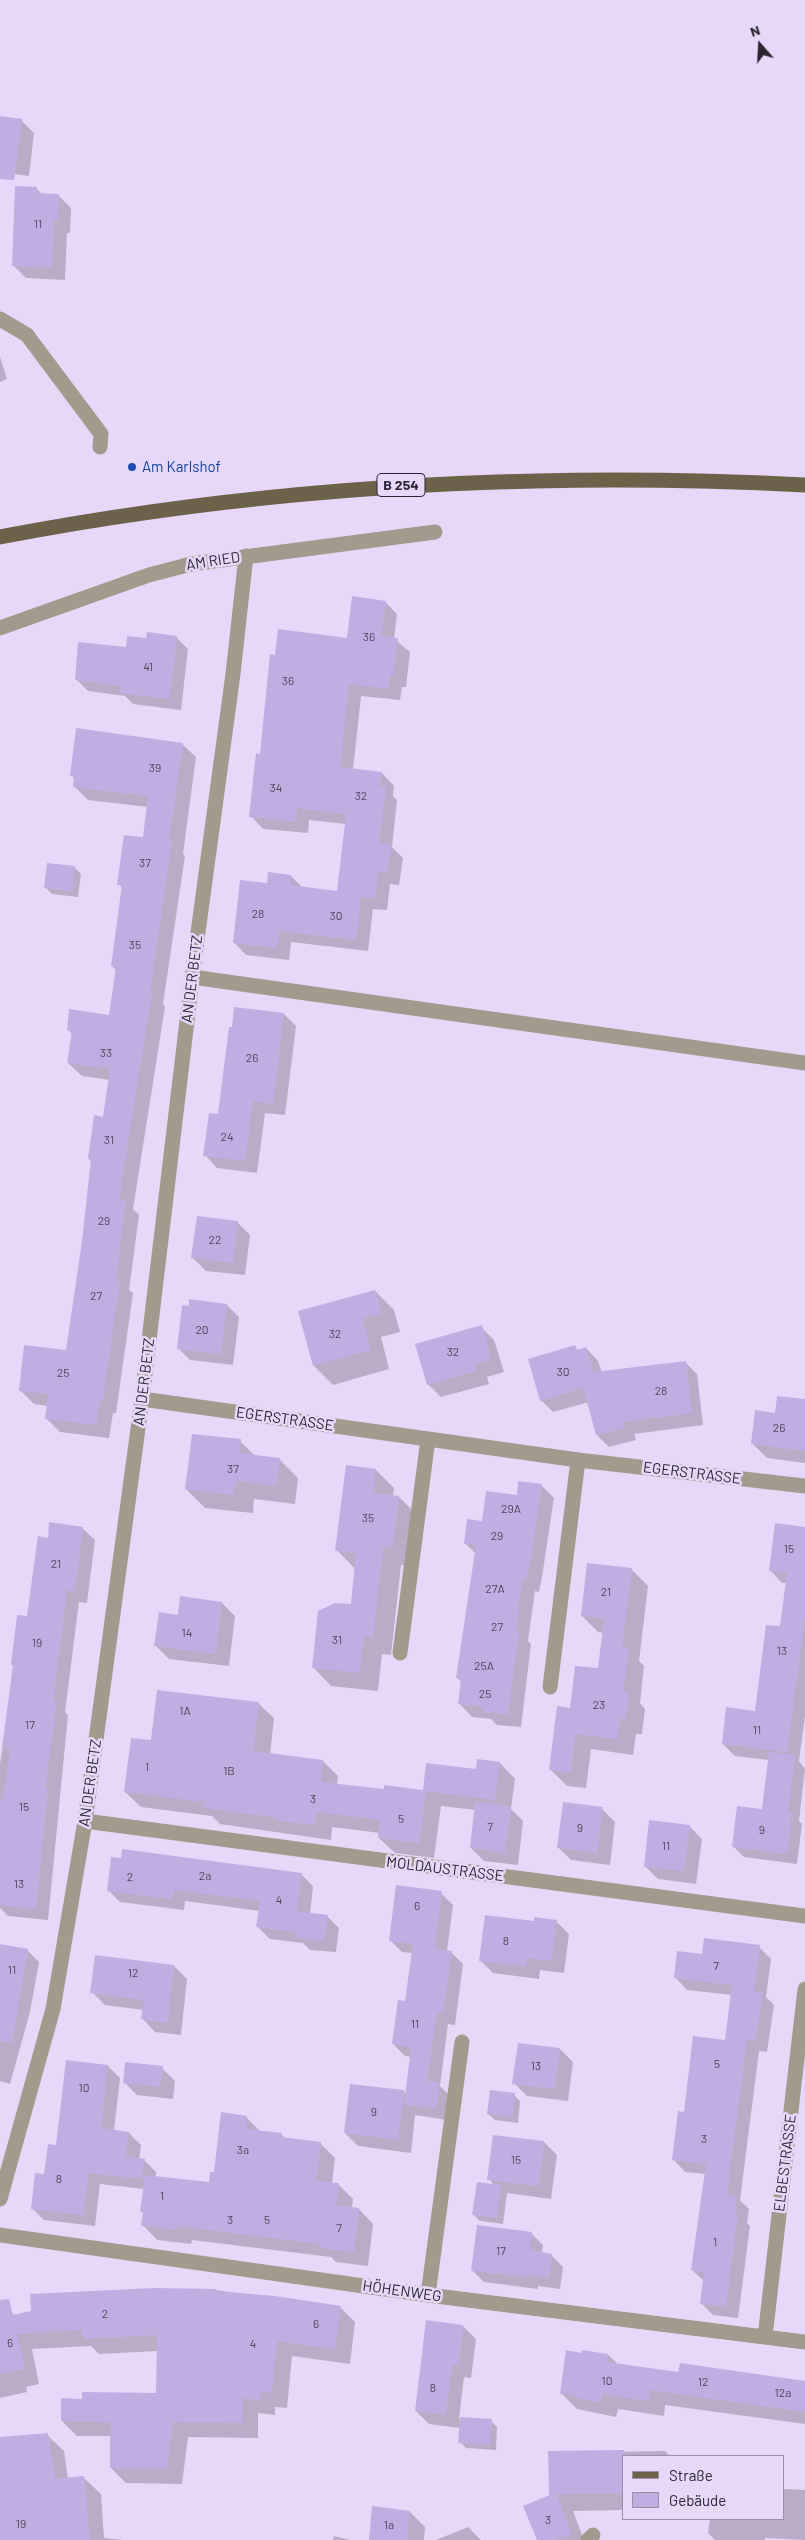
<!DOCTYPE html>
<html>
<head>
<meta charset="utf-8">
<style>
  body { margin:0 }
  #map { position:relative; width:805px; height:2540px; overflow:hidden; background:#e7d8f9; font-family:Barlow,sans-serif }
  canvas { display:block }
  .legend { position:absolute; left:622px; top:2455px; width:162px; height:65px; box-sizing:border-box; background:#e7d8f9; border:1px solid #9b90a9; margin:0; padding:6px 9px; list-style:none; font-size:15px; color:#292430 }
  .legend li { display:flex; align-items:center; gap:10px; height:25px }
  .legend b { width:25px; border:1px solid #9b90a9 }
  .north { position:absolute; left:735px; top:20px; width:50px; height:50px; -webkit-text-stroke:4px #e7d8f9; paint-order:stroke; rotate:341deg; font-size:14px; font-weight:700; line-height:20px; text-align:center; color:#292430 }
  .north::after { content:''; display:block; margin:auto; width:18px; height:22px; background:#292430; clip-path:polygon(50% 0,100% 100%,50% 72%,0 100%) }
</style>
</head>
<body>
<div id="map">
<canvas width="805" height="2540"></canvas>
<ul class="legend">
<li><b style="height:6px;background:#6d6249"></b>Straße</li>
<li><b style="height:14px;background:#c2ade2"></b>Gebäude</li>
</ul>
<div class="north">N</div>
</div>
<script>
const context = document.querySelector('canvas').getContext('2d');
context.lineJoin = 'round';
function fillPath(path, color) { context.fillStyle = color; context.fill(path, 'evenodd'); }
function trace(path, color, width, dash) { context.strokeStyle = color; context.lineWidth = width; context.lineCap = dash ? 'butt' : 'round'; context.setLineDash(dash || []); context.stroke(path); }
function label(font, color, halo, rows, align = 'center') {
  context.font = font + ' Barlow,sans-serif'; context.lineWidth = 5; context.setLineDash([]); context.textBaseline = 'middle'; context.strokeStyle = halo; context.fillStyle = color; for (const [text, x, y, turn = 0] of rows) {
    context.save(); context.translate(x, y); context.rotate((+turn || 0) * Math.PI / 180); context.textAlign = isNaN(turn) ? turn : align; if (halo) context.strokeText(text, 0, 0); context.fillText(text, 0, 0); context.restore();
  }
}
fillPath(new Path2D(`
  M0,118L21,120L34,133L29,176L0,172Z
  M36,188L43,195H58L71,208L70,233H67L65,280L26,278L13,265Z
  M0,357L7,379L0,382Z
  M385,602L397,614L394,639L410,652L406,687H402L400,700L361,696L353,770L382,773L394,786L393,796L397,800L392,847L403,858L399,885L390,884L387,910L373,909L368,951L291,942L289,960L246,955L234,942L268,884L291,876L303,888L338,893L346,824L309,820L308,833L263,829L251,816L276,656L348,639Z
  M176,637L188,649L181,710L133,704L125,696L88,691L76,679L127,649Z
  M182,744L196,757L183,854L185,856L163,1004L165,1007L133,1209L139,1215L129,1290L133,1293L116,1413H113L109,1438L60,1432L47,1419L48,1406L34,1404L20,1390L67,1352L84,1242L92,1162L89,1159L104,1118L110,1080L82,1076L68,1063L72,1034L68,1029L110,1016L116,970L112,966L122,888L119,884L144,838L148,807L88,800L74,786L75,779L71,775Z
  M75,868L81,874L78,897L52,894L45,887Z
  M284,1014L296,1026L285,1115L265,1113L257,1173L217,1168L205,1155L219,1115Z
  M237,1222L250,1235L245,1275L206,1271L193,1258Z
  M375,1291L394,1310L400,1332L381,1337L389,1369L333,1385L314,1366L299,1312Z
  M227,1305L239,1317L233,1365L190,1360L178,1348L190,1307Z
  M481,1327L494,1340L504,1372L487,1377L489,1384L441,1397L428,1384Z
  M575,1347L579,1351L586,1348L598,1361L602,1373L685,1362L697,1374L703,1425L634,1434L636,1440L609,1447L597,1435L589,1402L553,1412L541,1400Z
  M805,1400V1463L767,1458L752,1443L776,1414Z
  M240,1441L256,1457L279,1459L298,1478L295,1504L254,1499L253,1513L205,1508L186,1489Z
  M376,1470L394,1488L393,1496L399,1497L417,1515L411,1566L401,1565L391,1655L382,1654L378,1691L331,1686L313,1667L352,1606L355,1569L337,1550Z
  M541,1485L554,1498L542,1577L539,1592L535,1591L528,1641L531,1644L521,1727L497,1725L491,1719L472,1717L460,1704L462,1682L457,1678L476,1554L465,1543L483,1522Z
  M82,1528L95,1540L87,1603L79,1602L65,1712L68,1715L48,1920L8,1916L0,1908V1764L15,1667L12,1665L29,1617L49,1539Z
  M805,1528V1716L799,1761L805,1769L799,1821L802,1824L797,1864L744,1857L733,1846L763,1810L769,1760L735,1756L723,1744L756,1712L781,1628L787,1583H782L771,1571Z
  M632,1570L648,1586L639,1661L644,1666L640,1703L645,1709L642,1734H636L633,1755L591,1749L586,1788L567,1786L551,1770L571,1709L599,1670L604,1633L598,1632L582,1616Z
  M222,1603L235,1616L229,1666L169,1659L156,1646L179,1616Z
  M258,1703L274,1718L270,1755L323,1761L338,1776L337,1785L385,1791H424L500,1763L515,1779L511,1809L523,1821L518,1865L484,1861L471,1848L476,1810L441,1806L434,1858L395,1853L379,1838L380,1833L332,1827L331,1840L220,1824L212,1816L141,1807L125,1792L152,1741Z
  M602,1809L615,1822L610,1865L571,1860L558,1847Z
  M689,1826L702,1839L696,1884L658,1879L645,1866Z
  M301,1874L313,1886L310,1914L327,1916L339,1928L336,1952L310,1950L303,1943L270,1939L258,1927L260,1911L185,1901L184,1910L120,1902L108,1890Z
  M441,1893L453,1905L447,1951L451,1952L463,1964L455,2025L448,2024L440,2086L450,2096L447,2120L415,2115L411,2153L358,2146L345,2133L404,2092L406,2094L411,2057L405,2056L393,2044L406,2002L413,1953L402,1952L390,1940Z
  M556,1921L569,1934L564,1973L540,1970L539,1979L493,1973L480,1960L535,1922Z
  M0,1945L27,1950L39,1962L30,2012L10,2084L0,2081Z
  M759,1947L771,1959L766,1997L774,2005L767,2052L759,2051L740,2200L749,2209L747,2223L750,2226L738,2318L713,2315L701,2303L704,2281L692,2270L706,2174L685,2172L673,2159L685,2114L726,2041L732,1995L687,1990L675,1977L703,1956Z
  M174,1966L187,1979L181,2035L155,2032L143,2019L144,2010L105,2005L92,1992Z
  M560,2049L573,2062L568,2101L527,2096L514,2083Z
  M108,2066L120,2078L114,2131L129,2133L141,2145L139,2160H144L156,2172V2177L210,2184L246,2117L261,2132L281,2134L286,2139L320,2143L335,2158L332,2184H338L353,2199L352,2208L359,2209L373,2224L368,2266L336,2262L331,2257L192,2240L191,2244L157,2240L143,2225L144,2189L100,2184L95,2226L44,2220L32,2208L57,2146Z
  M162,2068L175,2081L173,2099L137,2095L124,2082Z
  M514,2095L520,2101L518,2123L495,2120L488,2114Z
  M544,2142L557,2155L551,2199L507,2193L503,2224L480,2221L474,2215L494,2185L489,2179Z
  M531,2233L543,2245L542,2254L551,2255L563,2267L560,2289L538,2286V2289L484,2282L472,2270Z
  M215,2290L340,2307L355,2322L350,2364L292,2356L287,2408L275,2407V2415L258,2413V2438L188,2437L182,2484L126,2483L111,2468V2436H77L62,2421L83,2400L157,2394L158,2351L99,2354L91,2346L32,2349L39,2384L26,2387L27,2392L0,2398V2319Z
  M463,2326L476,2339L471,2378L464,2377L459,2419L491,2421L497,2427L496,2450L466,2448L460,2442V2428L429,2424L416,2411Z
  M583,2351L608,2355L618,2364L679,2373L805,2382V2424L665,2405L664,2416L618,2409L616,2417L577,2409L561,2393Z
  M47,2435L64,2451L68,2479L84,2478L101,2494L104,2538L124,2540H0V2438Z
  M665,2451L670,2456H624V2510L573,2511L584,2540H538L552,2496L550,2494L549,2453Z
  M784,2489L805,2490V2540L765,2538V2540H715L708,2533L710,2519H784Z
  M410,2512L425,2527L424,2540H370Z
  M468,2527L481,2540H436Z
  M334,2536L350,2540H333Z`), '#0003');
fillPath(new Path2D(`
  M0,116L22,119L14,180L0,179Z
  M15,186L37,187L36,193L59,194L58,220H54L52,268L12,266Z
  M352,596L386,601L381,636L398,638L394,675H390L388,689L349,684L340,767L382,772L380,786L386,787L379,843L391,844L387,873L378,872L375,899L361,897L356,940L279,931L277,948L233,943L240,880L267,883L268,872L291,875L290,885L337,891L346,814L297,808L296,822L249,817L256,753L260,754L270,654L275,655L278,629L347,638Z
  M147,632L177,636L170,699L120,693L121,686L75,680L78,642L126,647L127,636L146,638Z
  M76,728L183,743L169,841H172L150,992H152L119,1199L126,1200L116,1278L120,1279L103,1400H100L96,1425L45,1419L48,1394L19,1391L24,1345L66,1350L82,1241L91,1159H88L94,1115L103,1117L110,1069L67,1063L72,1031L67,1030L69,1009L109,1015L116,967L111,966L122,885H117L124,835L143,837L148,796L73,787L74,776H70Z
  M47,863L75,866L72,891L44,888Z
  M234,1007L284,1013L273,1104L253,1101L245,1161L203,1156L209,1113L218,1114L229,1027H232Z
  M197,1216L238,1221L233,1263L191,1258Z
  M375,1290L382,1313L362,1319L371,1350L313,1366L298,1311Z
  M189,1299L227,1304L221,1354L177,1349L182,1305L189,1306Z
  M482,1325L491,1359L475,1364L476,1371L427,1385L415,1344Z
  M575,1345L577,1350L586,1347L594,1372L686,1361L692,1413L623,1422L625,1428L596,1435L583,1388L540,1401L528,1359Z
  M777,1396L805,1399V1451L751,1444L755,1410L775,1413Z
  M192,1434L241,1439L239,1453L280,1458L276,1486L236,1481L234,1495L185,1489Z
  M346,1465L376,1469L373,1493L399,1496L393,1548L383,1547L373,1637L364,1636L360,1673L312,1668L318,1611L335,1603L351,1604L356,1553L335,1551Z
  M518,1481L542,1484L530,1564L526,1580L522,1579L516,1629L519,1630L508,1714L483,1712V1707L458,1704L461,1679L456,1678L476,1545L464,1544L467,1519L482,1521L486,1491L517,1495Z
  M49,1522L83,1527L75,1591L67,1590L53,1701L57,1702L45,1789H48L36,1909L0,1905V1799L3,1800L10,1749L2,1748L13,1665H11L17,1615L27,1616L38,1536L48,1538Z
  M775,1523L805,1527V1617L787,1752L722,1744L726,1707L755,1711L766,1625L780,1626L787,1573L769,1571Z
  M587,1563L632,1568L622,1648L629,1649L623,1691H629L626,1719L620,1718L618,1739L575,1734L571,1773L549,1770L557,1706L570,1708L575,1666L598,1668L604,1619L581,1616Z
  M180,1596L222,1602L216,1654L154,1646L159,1612L178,1615Z
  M157,1690L259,1702L253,1751L323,1760L321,1782L384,1789V1785L423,1790L426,1763L476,1769L477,1759L500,1762L495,1800L426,1791L419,1843L378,1838L380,1820L317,1812L315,1825L273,1820L274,1817L203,1808L204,1802L124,1792L131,1738L151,1740Z
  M769,1752L795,1755L788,1812H792L787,1854L732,1847L737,1806L762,1809Z
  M475,1802L511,1806L505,1853L470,1848Z
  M563,1802L603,1807L597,1853L557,1848Z
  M649,1820L690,1825L684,1871L644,1867Z
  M122,1849L302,1873L297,1911L328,1915L324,1941L296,1938L297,1932L256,1927L260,1901L174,1890L172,1899L107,1891L111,1857L121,1858Z
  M396,1885L442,1891L434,1949L452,1951L443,2014L437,2013L427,2081L439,2083L436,2109L404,2105L411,2047L392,2044L398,2000L405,2001L413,1944L389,1941Z
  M485,1915L534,1921V1917L557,1920L552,1961L527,1958L526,1966L479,1961Z
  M704,1938L760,1945L754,1991L763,1992L755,2040L747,2039L727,2194L737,2196L735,2213H738L726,2307L700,2304L704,2272L691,2270L706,2164L672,2160L678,2111L684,2112L693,2036L725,2040L732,1985L674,1978L677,1951L702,1954Z
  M0,1944L28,1949L12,2042L0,2041Z
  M95,1955L174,1965L168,2023L141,2019L144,2000L90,1993Z
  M518,2043L560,2048L555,2089L512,2084Z
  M66,2060L108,2065L101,2128L129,2132L126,2156L145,2159L142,2179L89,2173L83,2215L31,2209L35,2173L44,2174L48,2144L56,2145Z
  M125,2062L163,2066L160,2087L123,2083Z
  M350,2084L404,2090L398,2140L344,2133Z
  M490,2090L515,2093L512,2117L487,2114Z
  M221,2112L247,2116L245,2129L282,2133L281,2137L321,2142L316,2181L339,2183L336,2205L359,2208L354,2252L320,2248V2244L178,2226L177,2230L141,2226L143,2212H140L145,2175L209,2182L210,2172H214Z
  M493,2135L544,2141L539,2186L487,2180Z
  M477,2182L501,2185L497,2218L472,2215Z
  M477,2225L532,2232L530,2250L552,2254L549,2277L526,2275V2277L471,2271Z
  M154,2288L216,2289V2291L275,2296L341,2306L335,2349L277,2341L272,2393L261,2392L260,2400L243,2398V2423L173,2422L167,2469L110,2468V2422L61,2421V2398L82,2399V2392L156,2393L157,2335L83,2339L82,2330L17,2334L25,2369L0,2374V2300L9,2299L13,2315L31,2311L30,2294Z
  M426,2320L463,2325L459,2366L452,2365L446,2415L415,2411Z
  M566,2350L582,2353V2350L608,2354L607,2362L678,2372L680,2363L805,2381V2412L650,2390L648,2401L603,2394L601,2402L575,2398L576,2396L560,2394Z
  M460,2417L492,2419L490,2445L458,2443Z
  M48,2433L55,2479L84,2476L90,2540H0V2437Z
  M624,2450V2493L556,2494L572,2534L557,2540H537L523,2506L552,2494H549L548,2451Z
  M372,2506L410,2511L407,2540H369Z`), '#c2ade2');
trace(new Path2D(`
  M192,977L805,1063
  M400,1653L428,1439
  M550,1687L578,1460
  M428,2295L462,2042`), '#a19b8d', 15);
trace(new Path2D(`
  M0,319L27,335L101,434L100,447
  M0,628L149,575L191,564L435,532
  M142,1399L578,1460L805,1486
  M85,1821L805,1916
  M0,2199L53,2009L85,1821L142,1399L194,962L233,674L246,556
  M0,2235L428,2295L805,2342
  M765,2337L805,1989
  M588,2540L593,2535`), '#a19b8d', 15);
trace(new Path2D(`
  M0,537C266,486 535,471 805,485`), '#6d6249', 15);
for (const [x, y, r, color] of [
  [132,467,5,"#1a4fb4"]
]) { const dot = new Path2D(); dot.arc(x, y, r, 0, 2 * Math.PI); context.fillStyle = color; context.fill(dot); trace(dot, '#e7d8f9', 2); }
label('12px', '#4f465c', null, [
  ["11",38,224],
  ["36",369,637],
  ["41",148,667],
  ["36",288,681],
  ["39",155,768],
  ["34",276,788],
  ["32",361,796],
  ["37",145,863],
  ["28",258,914],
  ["30",336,916],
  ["35",135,945],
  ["33",106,1053],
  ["26",252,1058],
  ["24",227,1137],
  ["31",109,1140],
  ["29",104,1221],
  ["22",215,1240],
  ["27",96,1296],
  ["20",202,1330],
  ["32",335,1334],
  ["32",453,1352],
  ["30",563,1372],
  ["25",63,1373],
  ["28",661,1391],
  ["26",779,1428],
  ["37",233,1469],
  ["29A",511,1509],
  ["35",368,1518],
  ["29",497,1536],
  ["15",789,1549],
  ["21",56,1564],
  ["27A",495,1589],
  ["21",606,1592],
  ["27",497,1627],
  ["14",187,1633],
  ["31",337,1640],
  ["19",37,1643],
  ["13",782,1651],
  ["25A",484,1666],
  ["25",485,1694],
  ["23",599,1705],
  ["1A",185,1711],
  ["17",30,1725],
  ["11",757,1730],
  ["1",147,1767],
  ["1B",229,1771],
  ["3",313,1799],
  ["15",24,1807],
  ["5",401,1819],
  ["7",490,1827],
  ["9",580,1828],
  ["9",762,1830],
  ["11",666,1846],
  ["2a",205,1876],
  ["2",130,1877],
  ["13",19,1884],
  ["4",279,1900],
  ["6",417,1906],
  ["8",506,1941],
  ["7",716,1966],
  ["11",12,1970],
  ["12",133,1973],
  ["11",415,2024],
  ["5",717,2064],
  ["13",536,2066],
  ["10",84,2088],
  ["9",374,2112],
  ["3",704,2139],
  ["3a",243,2150],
  ["15",516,2160],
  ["8",59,2179],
  ["1",162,2196],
  ["3",230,2220],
  ["5",267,2220],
  ["7",339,2228],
  ["1",715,2242],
  ["17",501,2251],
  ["2",105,2314],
  ["6",316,2324],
  ["6",10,2343],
  ["4",253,2344],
  ["10",607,2381],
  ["12",703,2382],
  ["8",433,2388],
  ["12a",783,2393],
  ["3",548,2520],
  ["19",21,2524],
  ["1a",389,2525]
]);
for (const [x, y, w] of [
  [401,485,48]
]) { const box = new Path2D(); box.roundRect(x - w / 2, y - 11.5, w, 23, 4); context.fillStyle = '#e7d8f9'; context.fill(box); trace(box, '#292430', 1); }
label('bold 14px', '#292430', null, [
  ["B 254",401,485]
]);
label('15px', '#164399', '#e7d8f9', [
  ["Am Karlshof",142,467]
], 'left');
label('15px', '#292430', '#e7d8f9', [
  ["AM RIED",213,561,-9],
  ["AN DER BETZ",192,979,-83],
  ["AN DER BETZ",144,1382,-83],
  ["EGERSTRASSE",285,1419,8],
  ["EGERSTRASSE",692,1473,7],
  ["AN DER BETZ",90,1783,-82],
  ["MOLDAUSTRASSE",445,1869,7],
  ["ELBESTRASSE",785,2163,-83],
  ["HÖHENWEG",402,2291,8]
]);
</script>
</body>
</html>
